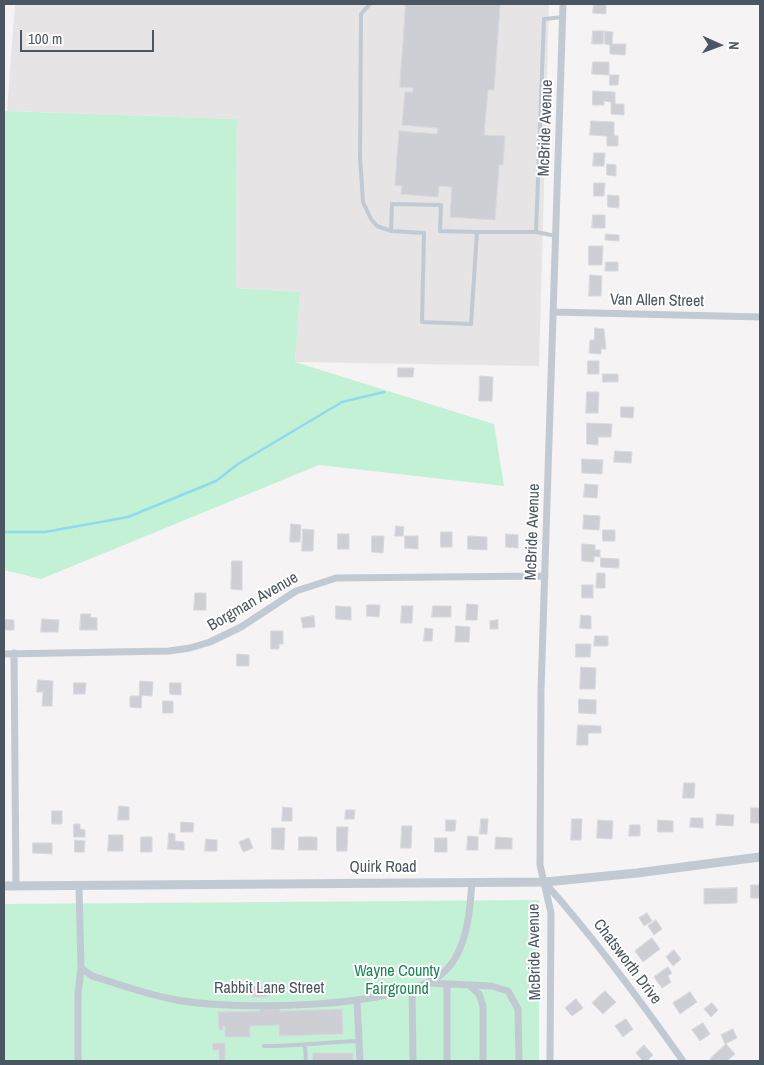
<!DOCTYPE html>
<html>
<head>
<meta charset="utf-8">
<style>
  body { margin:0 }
  #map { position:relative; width:764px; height:1065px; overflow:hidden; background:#f5f3f3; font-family:"Archivo Narrow",sans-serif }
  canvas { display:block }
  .frame { position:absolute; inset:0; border:5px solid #4a5661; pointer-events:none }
  .north { position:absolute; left:694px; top:20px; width:50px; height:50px; -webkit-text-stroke:4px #fff; paint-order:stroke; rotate:92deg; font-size:14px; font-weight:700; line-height:20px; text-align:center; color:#4a5661 }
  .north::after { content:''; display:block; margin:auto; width:18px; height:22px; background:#4a5661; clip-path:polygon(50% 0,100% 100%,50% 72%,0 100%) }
  .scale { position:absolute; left:20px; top:30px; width:134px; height:22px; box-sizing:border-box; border:2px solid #4a5661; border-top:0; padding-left:6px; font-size:15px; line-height:18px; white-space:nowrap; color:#4a5661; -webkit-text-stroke:4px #fff; paint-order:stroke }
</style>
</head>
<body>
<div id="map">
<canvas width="764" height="1065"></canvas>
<div class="frame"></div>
<div class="north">N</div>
<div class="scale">100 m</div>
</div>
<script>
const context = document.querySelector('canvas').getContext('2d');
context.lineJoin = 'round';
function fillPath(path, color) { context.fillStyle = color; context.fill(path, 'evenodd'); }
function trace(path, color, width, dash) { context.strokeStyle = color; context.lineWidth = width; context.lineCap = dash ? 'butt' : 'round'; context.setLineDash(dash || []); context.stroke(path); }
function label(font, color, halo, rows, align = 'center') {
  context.font = font + ' "Archivo Narrow",sans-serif'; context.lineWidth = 4; context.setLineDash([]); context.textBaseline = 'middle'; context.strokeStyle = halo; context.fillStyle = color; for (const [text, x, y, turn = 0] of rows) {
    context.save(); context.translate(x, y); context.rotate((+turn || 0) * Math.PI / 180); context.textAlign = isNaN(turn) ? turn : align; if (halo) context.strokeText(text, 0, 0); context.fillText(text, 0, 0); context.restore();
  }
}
fillPath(new Path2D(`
  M15,4H549L539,366L295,362L300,292L236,288L237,119L7,111Z`), '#e6e4e5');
fillPath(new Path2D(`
  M4,111L237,119L236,288L300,292L295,362L494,424L504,486L319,465L41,579L4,570Z
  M539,900V1061H4V904Z`), '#c3f1d5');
trace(new Path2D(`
  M4,532H45L128,517L216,481L238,464L342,402L384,392`), '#90daee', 2.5);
const building = new Path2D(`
  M406,4H500L494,90H488L484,135L505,136L503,165H499L495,220L450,217L452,187L439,186L438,197L401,194L402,186L395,185L399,131L437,134L438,128L402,125L405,92H413V88L400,87Z
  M594,4H606V14L593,13Z
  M593,31H604L603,44H592Z
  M605,31L613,32L612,44H626L625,55L610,54V45L605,44Z
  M593,62H609V75L592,74Z
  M610,75H619L618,85H610Z
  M593,91L615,92V104H624V115L611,114V102L604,101V105H593Z
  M591,121L614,122V136H618V146H607V136L590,135Z
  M594,153H605L604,166H593Z
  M607,164L616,165V176L607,175Z
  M594,183H605L604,196H594Z
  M608,195L619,196V208L608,207Z
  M593,215H605V228H592Z
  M606,234L619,235V241L605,240Z
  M589,246H603L602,265H589Z
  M606,262H618V271H605Z
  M590,275L602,276L601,296H589Z
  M595,328L604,329L606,349H601V354L589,353L590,340H594Z
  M588,361H599V374H588Z
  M398,368H414L413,377H398Z
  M603,374H618V382H603Z
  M480,376L493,377L492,401H479Z
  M587,392H599L598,413H586Z
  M621,407H634L633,418L621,417Z
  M587,423L612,424L611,437H598V445L587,444Z
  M615,451L632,452L631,463L614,462Z
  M582,459L603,460L602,474L582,473Z
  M585,484L598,485L597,498L584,497Z
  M584,515L600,516L599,530L583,529Z
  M291,524L301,525L300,542H290Z
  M396,526L404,527L403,536H395Z
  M303,529L314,530L313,551H302Z
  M603,530H615V541H603Z
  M441,532H452V547H441Z
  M338,534H349V549H338Z
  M506,534L518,535V548L506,547Z
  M372,536H384L383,553L372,552Z
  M405,536H418V549L405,548Z
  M468,536L487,537V550L468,549Z
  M582,544L595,545V550H600V557L594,556V562L582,561Z
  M601,558L619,559V568L601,567Z
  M232,561H242V590L231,589Z
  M597,573H605V588H596Z
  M582,585H593V598H582Z
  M195,593H206V610H194Z
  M467,604L478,605L477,620H466Z
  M367,605H380L379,617L367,616Z
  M336,606L351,607V620L336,619Z
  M402,606H413L412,623H401Z
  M433,606H451V617H432Z
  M81,614H91L90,617L97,618V630H80Z
  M581,615L591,616V629L580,628Z
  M314,616L315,627L303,628L301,618Z
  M4,619L14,620V630H4Z
  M42,619L59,620L58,632H41Z
  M498,620V629H490V621Z
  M456,626L470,627L469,642H455Z
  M425,628L433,629L432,641H424Z
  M271,631H283V644H279V649H271Z
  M595,636H608V646H594Z
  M576,644H591L590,657H576Z
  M237,654L249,655V666H237Z
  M581,667L596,668L595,689H580Z
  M38,680L53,681L52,706H42L43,692H37Z
  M140,681L153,682L152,696L142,695L141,708L130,707V696H139Z
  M74,683H86L85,694H74Z
  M170,683H181V695L170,694Z
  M579,699L596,700V714L579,713Z
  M163,701H173V713H163Z
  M578,725L601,726V733H588V745H577Z
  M684,783H695L694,798H683Z
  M119,806L129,807V820H118Z
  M283,807L292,808V821H282Z
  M751,808H760V823H751Z
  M346,810H355L354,819H345Z
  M52,811H62V824H52Z
  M717,814L734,815L733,826L716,825Z
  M691,818H703V828L690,827Z
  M481,819H488L487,834H480Z
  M572,819H582L581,840H571Z
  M446,820H456L455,831H446Z
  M598,820L613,821L612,839L597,838Z
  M658,820L673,821V832H658Z
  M181,822L194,823L193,832H181Z
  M74,824H80V829L85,830V837H74Z
  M630,825H640V836H629Z
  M402,826H412L411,848H401Z
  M337,827H348L347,851H337Z
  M272,828H285L284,850L272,849Z
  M169,833L175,834V841L184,842V850L168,849Z
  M109,835H123V851H108Z
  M468,836L478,837V850H467Z
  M141,837H152V852H141Z
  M299,837H317V850H299Z
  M496,837L512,838V849H495Z
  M249,838L253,848L243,852L239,842Z
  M435,838H447V852H435Z
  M206,839L217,840V851H205Z
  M75,840L85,841L84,852H75Z
  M33,843H52V854L33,853Z
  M751,885H760V898H751Z
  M737,888V903L704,904V889Z
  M647,913L652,921L644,926L639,918Z
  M656,920L662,929L654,935L648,926Z
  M652,938L660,949L643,962L635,951Z
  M674,950L681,959L673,966L666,957Z
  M668,967L672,973L668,976L671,982L662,988L654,977Z
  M253,986H267L268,997H253Z
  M605,991L616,1002L603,1014L592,1003Z
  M690,992L697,1002L680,1014L673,1003Z
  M576,999L583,1008L572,1016L565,1008Z
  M712,1003L718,1010L711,1017L704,1009Z
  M280,1007V1011L342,1009L343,1034L279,1036V1025L250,1026V1037H225V1026H223V1030H219L218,1012L260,1011L259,1008Z
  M626,1019L633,1029L623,1037L615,1026Z
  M703,1023L710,1034L700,1041L692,1030Z
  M733,1029L737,1038L725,1044L721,1035Z
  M213,1043H225V1061H219V1050H213Z
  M726,1044L735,1054L727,1061H712L710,1059Z
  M644,1045L653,1055L647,1061H643L636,1053Z
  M313,1053H353V1061H313Z`);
fillPath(building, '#cdcfd5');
trace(building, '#d7d9de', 1);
trace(new Path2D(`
  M370,4L361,14L360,157L363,202L371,219L377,226L391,231L424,233L422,322L471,324L477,232H536
  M391,231L392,204L441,205L440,231L477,232
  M556,236L536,232L544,19L563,17
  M264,1046C297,1046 327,1042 360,1041
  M305,1046L306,1061`), '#c1cad2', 4);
trace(new Path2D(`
  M553,312L760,317
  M14,653L16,885
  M4,654L169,651L190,648L210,642L241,627L296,591L336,578L545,576
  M546,884C596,940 640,1000 683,1061
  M79,886L81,968L92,976C118,984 145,994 172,999C226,1011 406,1010 445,971C467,950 470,911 472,882
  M428,983L491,986L508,991L518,1009L519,1061
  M447,984V1061
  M469,985L479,994L483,1006V1061
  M412,988L413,1061
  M357,1001L360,1061
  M78,1061V994L81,968
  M550,1061L551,913L540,865L541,690L563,4`), '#c1cad2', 7);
trace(new Path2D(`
  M4,886L545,882L637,873L760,857`), '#c1cad2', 9);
label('16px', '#4a5661', '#fff', [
  ["McBride Avenue",546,128,-88],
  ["Van Allen Street",657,301,1],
  ["McBride Avenue",533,532,-88],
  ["Borgman Avenue",253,602,-30],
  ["Quirk Road",383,868],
  ["McBride Avenue",535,952,-91],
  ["Chatsworth Drive",627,962,53],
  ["Rabbit Lane Street",269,989]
]);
label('16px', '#17864f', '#fff', [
  ["Wayne County",397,972],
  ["Fairground",397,990]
]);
</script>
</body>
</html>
